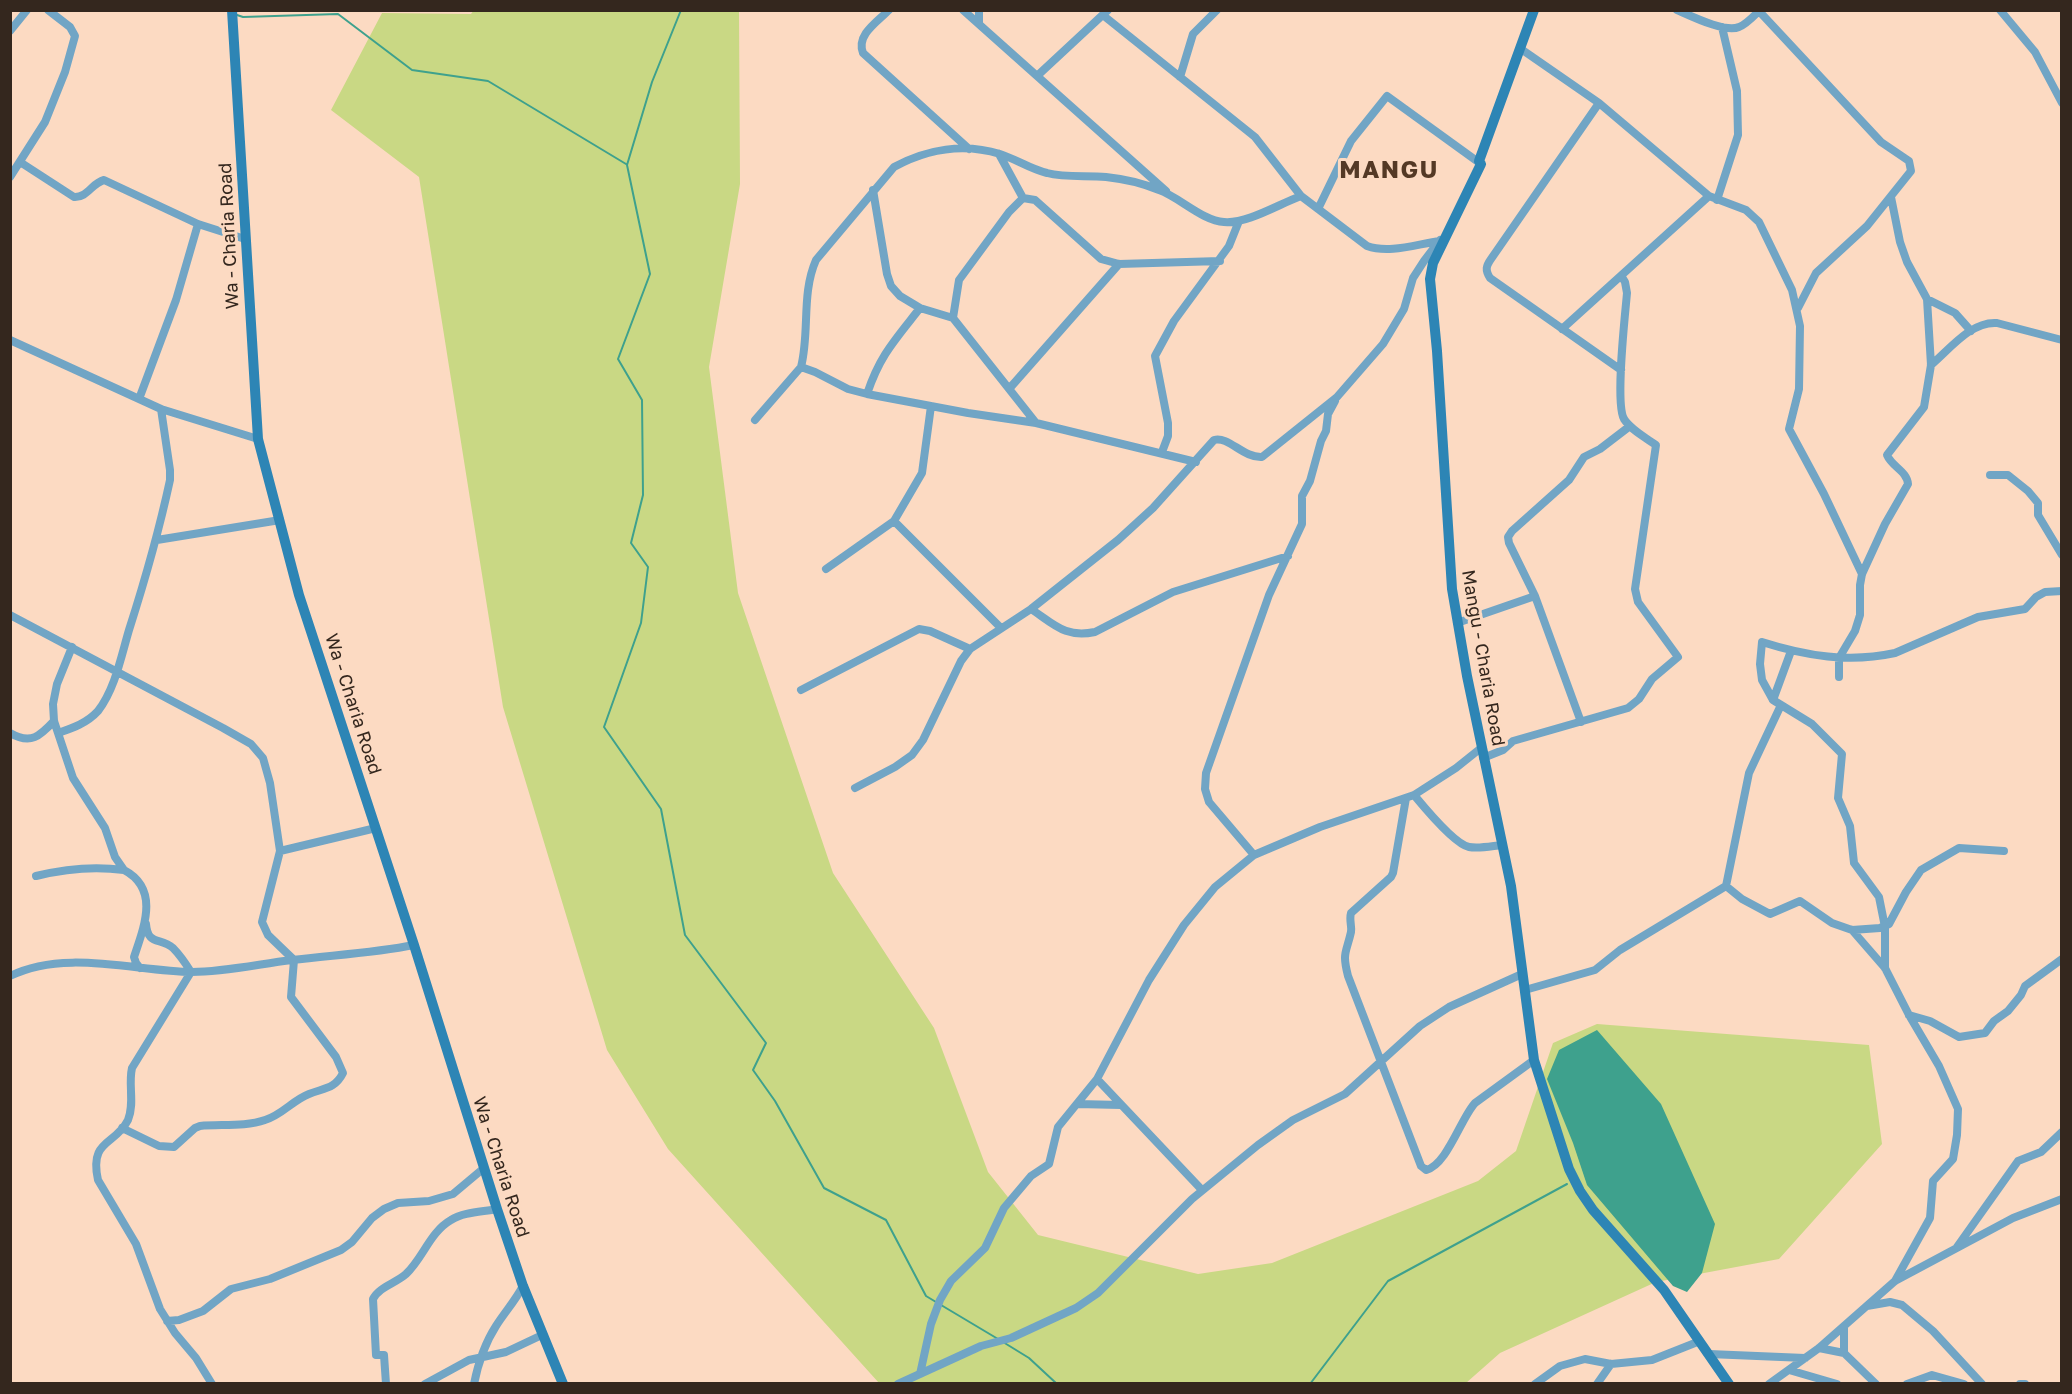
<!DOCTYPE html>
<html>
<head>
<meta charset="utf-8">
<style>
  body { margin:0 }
  #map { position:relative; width:2072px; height:1394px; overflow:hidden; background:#fcdac2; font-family:"Golos Text",sans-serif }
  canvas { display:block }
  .frame { position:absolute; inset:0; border:12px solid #34271e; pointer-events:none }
</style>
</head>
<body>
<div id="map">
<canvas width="2072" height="1394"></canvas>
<div class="frame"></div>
</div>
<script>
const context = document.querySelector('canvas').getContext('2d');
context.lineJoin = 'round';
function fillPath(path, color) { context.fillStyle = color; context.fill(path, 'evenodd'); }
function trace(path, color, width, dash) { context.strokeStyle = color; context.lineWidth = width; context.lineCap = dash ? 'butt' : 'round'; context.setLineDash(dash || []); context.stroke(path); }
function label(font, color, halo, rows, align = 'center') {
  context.font = font + ' "Golos Text",sans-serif'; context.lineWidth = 6; context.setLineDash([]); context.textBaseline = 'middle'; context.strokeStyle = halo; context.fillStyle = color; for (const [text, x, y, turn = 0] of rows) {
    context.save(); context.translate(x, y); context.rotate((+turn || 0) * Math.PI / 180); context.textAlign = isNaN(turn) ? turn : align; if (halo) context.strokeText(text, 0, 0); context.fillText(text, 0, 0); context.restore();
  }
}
fillPath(new Path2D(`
  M474,10L739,11L740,184L709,367L738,593L833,873L934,1028L988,1172L1038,1235L1198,1274L1272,1263L1478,1181L1516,1151L1553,1043L1597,1024L1869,1045L1882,1144L1779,1259L1656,1282L1500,1353L1466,1383H879L668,1149L607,1050L503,707L419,177L331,110L382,13L471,14Z`), '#c9d884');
fillPath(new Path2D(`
  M1597,1030L1661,1104L1715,1224L1702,1273L1687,1292L1673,1286L1587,1185L1573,1143L1547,1079L1559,1050Z`), '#3ea18d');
trace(new Path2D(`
  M681,10L652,82L627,165L650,274L618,359L642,400L643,495L631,543L648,567L641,623L604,727L661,809L685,935L766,1043L753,1070L775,1101L824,1188L886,1220L926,1296L936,1302
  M237,15L243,17L338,14L412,70L488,81L626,164
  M941,1305L998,1339
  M1003,1342L1029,1358L1057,1384
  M1310,1384L1388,1281L1567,1184`), '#3ea18d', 2);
trace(new Path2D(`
  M889,10C877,22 856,35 863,53L969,149
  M963,10L1166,191
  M1677,10C1691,16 1725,33 1739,27C1745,25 1753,17 1758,12
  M1758,10L1881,142L1909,161L1911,171L1867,226L1816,273L1798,308
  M2000,10L2035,52L2062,103
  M1104,16L1255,137L1301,196L1367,246C1389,254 1417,244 1440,241
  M979,24V10
  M10,31L27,10
  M1521,49L1599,103L1709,196L1746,210L1759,222L1792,290L1800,326L1799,389L1789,429L1824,494L1862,574
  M1037,76L1108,10
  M1180,77L1193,34L1217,10
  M1599,103L1491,259C1486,266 1485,270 1490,278L1621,370
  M999,154L1023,198L1035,200L1101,259L1119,264L1220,261
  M20,162L74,197C87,198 92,183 104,180L198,224L245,239
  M10,177L45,122L65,72L75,36L70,27L48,10
  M873,190L887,274L891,286L900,296L920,308L953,318L1036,423
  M1717,200L1738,135L1737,91L1722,27
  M1318,209L1351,141L1387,96L1481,164
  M1927,299L1955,313L1971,331
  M953,318L959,280L1009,212L1023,198
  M1562,329L1709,196
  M10,340L161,409L258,439
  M1931,365C1950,349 1971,321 1997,323L2062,340
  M801,367C810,332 801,294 816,260L894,167C927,149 964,143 1000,154C1016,159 1030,169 1047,173C1066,178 1087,175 1106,177C1125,179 1142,183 1159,190C1179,197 1203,221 1224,222C1247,224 1279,204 1301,196
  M1009,389L1119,264
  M867,394C880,355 895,340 920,308
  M139,399L176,300L198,224
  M755,420L801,367L815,372L848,389L867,394L968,413L1036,423L1196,462
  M1162,452L1168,436V423L1155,356L1174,321L1229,246L1239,221
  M1990,475H2008L2028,491L2038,503V515L2062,555
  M894,521L922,473L931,406
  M157,540L280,520
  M826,569L894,521L1001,628
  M1031,609C1055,625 1065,638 1095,632L1173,592L1288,556
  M10,615L223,728L251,744L263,758L270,783L280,851L262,922L268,935L294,960L291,997L336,1057L343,1073C335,1089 324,1088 309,1094C293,1100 282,1115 265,1120C245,1127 221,1124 200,1126L195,1128L174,1147L159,1146L122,1128
  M1457,623L1535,596
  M1839,677V658L1855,631L1860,615V585L1862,574L1885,524L1908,484C1907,471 1892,467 1887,455L1924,407L1931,365L1927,299L1907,262L1900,242L1891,197
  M801,690L919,629L930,631L970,649
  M1773,700L1791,651
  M1581,722L1535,596L1509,543L1508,537L1512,531L1569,480L1584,457L1600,449L1630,426
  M10,733C31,745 40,736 54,721
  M58,733C73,728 87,723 98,711C115,689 121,657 129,630C145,580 159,531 170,480V470L161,409
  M1483,758L1503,750L1513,741L1628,708L1639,699L1652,679L1678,657L1638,602L1635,589L1656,445C1646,438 1631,430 1624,419C1615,403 1625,316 1627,293L1625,282L1622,277
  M855,788L895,767L912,755L923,740L961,661L970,649L1031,609L1118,540L1153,508L1214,440C1229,436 1243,458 1262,457L1337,397L1383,344L1404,309L1413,278L1424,261L1440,240
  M1414,795C1424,807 1454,844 1469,847C1479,849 1492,846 1502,845
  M1406,798L1393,873L1391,877L1351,913C1349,920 1352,926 1351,932C1346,954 1342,952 1348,976L1421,1166L1426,1170C1447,1165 1461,1118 1475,1103L1534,1060
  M280,851L376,828
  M1254,855L1209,802L1205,789L1206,773L1269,595L1302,524V496L1310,481L1321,441L1326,431L1328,414L1335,401
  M124,870C160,889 144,927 134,957L136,963L140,968
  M36,876C64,869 95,866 124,870L115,857L105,828L73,778L54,721L53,704L57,684L72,647
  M1726,886L1742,899L1770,914L1800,901L1832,923L1852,930L1880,928L1889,924L1906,892L1921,870L1959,848L2004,851
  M146,924C148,946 160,937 173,948C180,955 186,964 191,972L132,1068C128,1085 135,1103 128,1120C115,1146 89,1139 98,1180L136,1244L160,1309L175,1333L196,1358L212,1384
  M1852,930L1885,968L1909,1015L1939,1066L1958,1109L1957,1135L1953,1159L1933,1181L1930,1218L1895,1281
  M1885,968V927L1879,897L1854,863L1850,826L1838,798L1842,754L1812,724L1773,700L1762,680L1760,664L1762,642C1806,656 1849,663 1895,653L1978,617L2025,609L2036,597L2045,592L2062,591
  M10,976C65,949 134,971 192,972C225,972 259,964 292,960C333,955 374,953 414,945
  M1525,990L1595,970L1620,950L1726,886L1749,773L1781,705
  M1909,1015L1930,1021L1959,1037L1985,1033L1994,1021L2008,1011L2021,995L2025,986L2062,959
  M1097,1079L1202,1190
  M1077,1104L1121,1105
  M1957,1247L2018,1161L2041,1152L2062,1132
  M1867,1306L1890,1302L1902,1305L1933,1331L1982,1384
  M167,1321L179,1320L203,1311L231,1289L270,1279L341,1250L352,1242L372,1218L384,1209L398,1203L429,1201L453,1194L484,1168
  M1819,1348L1844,1353L1876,1384
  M1844,1353V1328
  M1709,1354L1805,1358
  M1789,1370L1837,1384
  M920,1374L931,1324L940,1300L951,1281L985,1248L1004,1208L1031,1176L1049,1164L1058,1127L1097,1079L1149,980L1184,925L1215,887L1254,855L1320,827L1414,795L1456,768L1481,748
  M386,1384L384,1355H376L373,1299C379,1287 396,1283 406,1274C423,1258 430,1232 451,1220C464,1212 482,1212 497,1209
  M425,1384L469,1360L506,1352L542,1335
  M474,1384C478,1364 485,1343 496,1326C505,1312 515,1301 523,1286
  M898,1384L981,1346L1011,1338L1076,1308L1098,1293L1192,1199L1258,1145L1293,1120L1345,1094L1420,1026L1449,1007L1522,974
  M1535,1384L1560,1366L1585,1359L1611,1364L1652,1360L1700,1341
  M1597,1384L1611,1364
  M1769,1384L1819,1348L1895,1281L2013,1218L2062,1199
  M1907,1384L1932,1375L1964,1384
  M2020,1384H2025`), '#71a5c5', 8);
trace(new Path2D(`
  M232,10L258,439L299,595L414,945L497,1209L523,1286L563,1384
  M1534,10L1479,161L1481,164L1433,263L1430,279L1437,351L1452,589L1467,676L1511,886L1534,1060L1569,1169L1580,1191L1593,1210L1664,1290L1729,1384`), '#2d85b5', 10);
label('18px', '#34271e', '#fcdac2', [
  ["Wa - Charia Road",229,236,-93],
  ["Mangu - Charia Road",1483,658,80],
  ["Wa - Charia Road",353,704,72],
  ["Wa - Charia Road",501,1167,72]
]);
context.letterSpacing = '1.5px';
label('bold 24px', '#543925', '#fcdac2', [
  ["MANGU",1389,170]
]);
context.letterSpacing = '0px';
</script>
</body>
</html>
